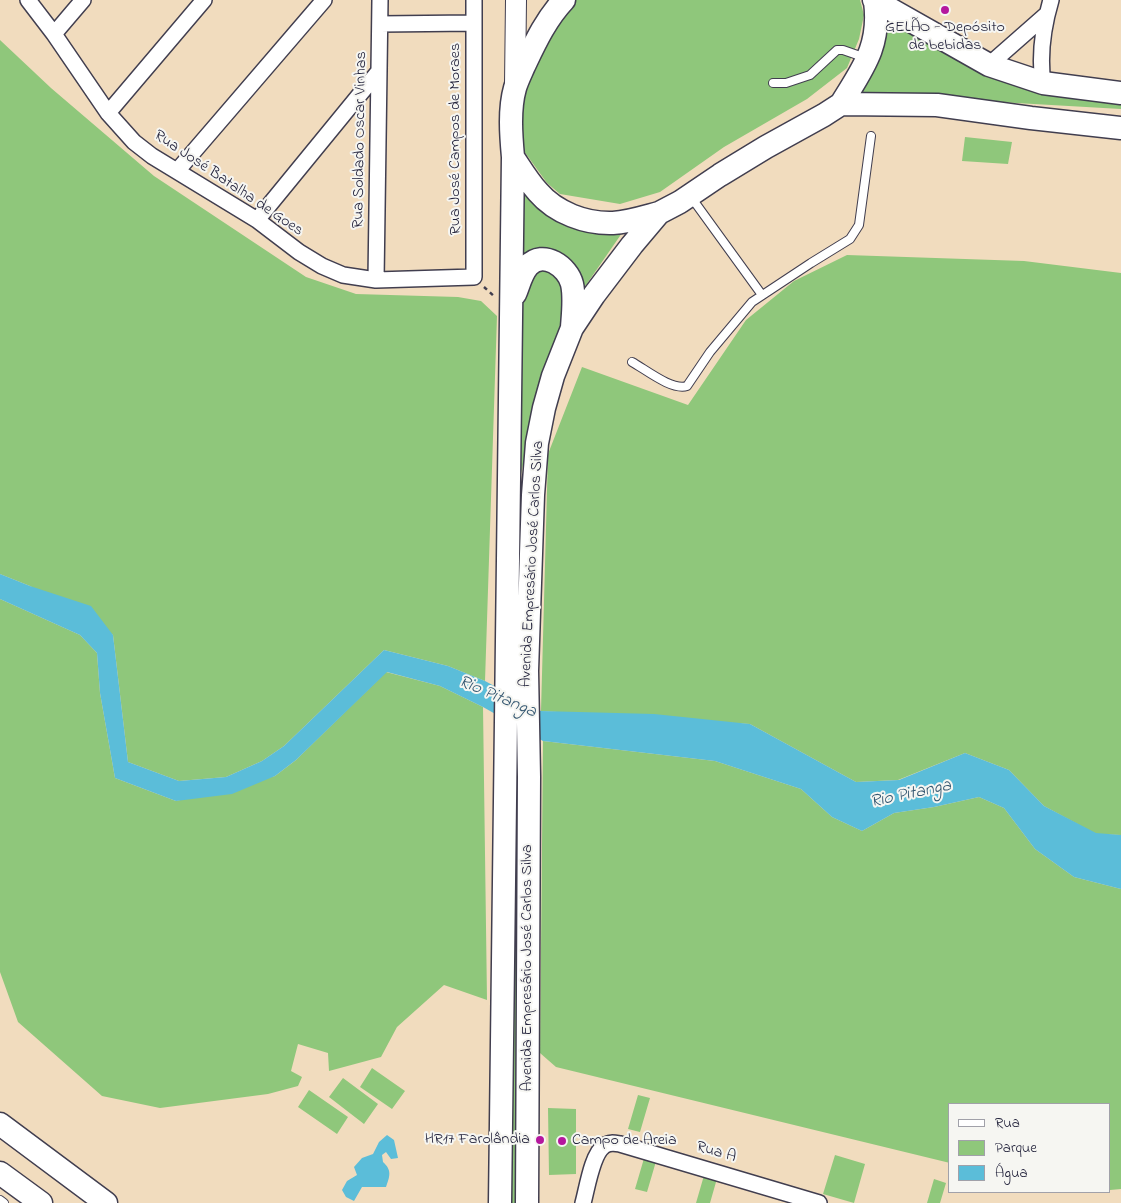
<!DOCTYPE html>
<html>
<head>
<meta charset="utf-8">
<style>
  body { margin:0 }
  #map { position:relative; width:1121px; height:1203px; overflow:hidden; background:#f1dcbe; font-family:"Indie Flower",sans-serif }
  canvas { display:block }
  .legend { position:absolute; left:948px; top:1103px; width:162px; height:90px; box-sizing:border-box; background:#f6f6f2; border:1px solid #a1a1a9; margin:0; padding:6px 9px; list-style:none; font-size:15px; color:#22223b }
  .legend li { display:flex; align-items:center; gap:10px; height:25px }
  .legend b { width:25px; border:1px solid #a1a1a9 }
</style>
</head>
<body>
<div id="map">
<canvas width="1121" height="1203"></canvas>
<ul class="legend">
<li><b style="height:6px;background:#fff"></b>Rua</li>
<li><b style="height:14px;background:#8fc77b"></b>Parque</li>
<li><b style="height:14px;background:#5bbdd9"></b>Água</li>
</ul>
</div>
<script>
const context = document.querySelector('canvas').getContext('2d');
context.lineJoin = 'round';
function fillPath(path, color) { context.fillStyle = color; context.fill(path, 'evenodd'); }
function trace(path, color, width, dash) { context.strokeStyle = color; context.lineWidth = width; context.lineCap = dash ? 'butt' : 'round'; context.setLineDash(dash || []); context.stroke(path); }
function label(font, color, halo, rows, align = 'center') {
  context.font = font + ' "Indie Flower",sans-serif'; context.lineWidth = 4; context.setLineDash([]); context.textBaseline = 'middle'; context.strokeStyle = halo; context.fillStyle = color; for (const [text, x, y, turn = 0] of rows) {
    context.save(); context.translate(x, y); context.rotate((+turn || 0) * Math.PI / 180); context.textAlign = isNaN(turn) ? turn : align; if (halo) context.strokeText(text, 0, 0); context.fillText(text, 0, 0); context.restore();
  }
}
fillPath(new Path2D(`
  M571,0H860L864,15L859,39L847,68L807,99L724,147L660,192L620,204L560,194L547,183L521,147L518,113L533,69Z
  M889,17L1121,101V109L894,96H855L880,56Z
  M0,40L51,88L154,176L306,277L356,294L458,297L481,301L497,316L485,681L448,666L384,650L284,746L262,761L226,777L179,781L128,762L113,635L30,586L0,574Z
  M965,137L1012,142L1008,164L962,161Z
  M520,178L557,211L631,220L568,311L536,404L521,474L518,681L519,1203H509Z
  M847,255L1024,261L1121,273V835L1096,834L1044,806L1009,770L965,753L898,780L856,782L750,724L541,711L548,454L582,367L688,405L746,320L794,281Z
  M0,599L80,635L97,653L100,693L115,778L176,801L275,776L296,760L386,672L440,686L483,707L487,1000L444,985L397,1027L381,1057L329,1071L328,1053L298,1044L291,1071L302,1077L298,1086L268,1094L160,1108L102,1096L18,1022L0,972Z
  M543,741L715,761L801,789L832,817L862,831L894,813L934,807L979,797L1004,808L1035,849L1074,877L1121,889V1189L1110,1190V1104H950V1163L556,1067L540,1053Z
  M372,1068L405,1091L392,1109L360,1087Z
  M343,1078L378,1104L364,1124L329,1097Z
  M309,1090L348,1117L337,1134L298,1107Z
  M638,1095L650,1098L640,1132L628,1129Z
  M548,1108L576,1109V1174L549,1175Z
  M645,1155L657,1158L647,1192L635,1189Z
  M835,1155L865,1164L854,1203L823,1194Z
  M705,1172L718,1175L710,1203H696Z
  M934,1179L946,1183L940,1203H927Z`), '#8fc77b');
fillPath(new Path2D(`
  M0,574L30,586L91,606L113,635L128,762L179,781L226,777L262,761L284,746L384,650L448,666L485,681L541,711L654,714L750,724L856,782L899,780L965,753L1009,770L1044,806L1096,833L1121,835V889L1074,877L1035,849L1004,808L979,797L934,807L894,813L862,831L832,817L801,789L715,761L543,741L483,707L440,686L387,672L296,760L275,776L232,794L176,801L115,778L100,693L97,653L80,635L0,599Z
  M387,1135L394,1140L398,1158L391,1159L386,1152L382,1155L383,1162C392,1170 390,1176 386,1187H362L354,1201L346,1197L342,1190L347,1181L357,1175L354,1167L362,1158L373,1154L379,1142Z`), '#5bbdd9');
const service = new Path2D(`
  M773,83H786L810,75L837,50H843L866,58
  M691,197L762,295
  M632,362C645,369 672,391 687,386L710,352L752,302L811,263L850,239L859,225L871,136
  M0,1200L4,1203`);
const minor = new Path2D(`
  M28,0L54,34L108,113L134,142L152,156L257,220L299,252L322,266L343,275L376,280L474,277V0
  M380,24L473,23
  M54,34L83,0
  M989,65L1047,14
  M1043,83C1039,55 1043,27 1051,0
  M108,113L204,0
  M177,171L324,0
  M257,220L379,71
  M376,280L380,0
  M583,1203C587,1189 592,1154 604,1146C609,1142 614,1143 620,1144L819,1203`);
const tertiary = new Path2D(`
  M515,85L516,0`);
const secondary = new Path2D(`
  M874,0L989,65L1043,83L1121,93
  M841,104C863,68 881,46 875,1
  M513,157C521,169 528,181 538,192C556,213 586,224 613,223C629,222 644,217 659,213
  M515,294C519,285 521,274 528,266C543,249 568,267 572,284C575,297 573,314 572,327
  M0,1124L106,1203
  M0,1173L41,1203
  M500,1203L513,157C511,135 509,109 515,88C517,81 521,73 524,66C535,43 546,19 564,0
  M527,1203L529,777L527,671L533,495L537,443L544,408L553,376L572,328L594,295L632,245L659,213L680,202L720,175L766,147L824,115L841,104L937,105L1031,118L1121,128`);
trace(service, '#413e4f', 10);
trace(minor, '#413e4f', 18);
trace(tertiary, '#413e4f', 22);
trace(secondary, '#413e4f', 25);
trace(new Path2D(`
  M484,287L495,297`), '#413e4f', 2.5, [4, 4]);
trace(service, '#fff', 8);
trace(minor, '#fff', 15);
trace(tertiary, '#fff', 20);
trace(secondary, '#fff', 22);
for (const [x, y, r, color] of [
  [945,10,5,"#b5179e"],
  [540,1140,5,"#b5179e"],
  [562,1141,5,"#b5179e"]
]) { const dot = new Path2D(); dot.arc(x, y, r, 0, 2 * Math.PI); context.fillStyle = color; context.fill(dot); trace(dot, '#f6f6f2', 2); }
label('16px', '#22223b', '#f6f6f2', [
  ["GELÃO - Depósito",945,28],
  ["de bebidas",945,46],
  ["HR17 Farolândia",530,1140,"right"],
  ["Campo de Areia",572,1141,"left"]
]);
label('16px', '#22223b', '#f6f6f2', [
  ["Rua José Campos de Moraes",456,139,-90],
  ["Rua Soldado Oscar Vinhas",361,140,-89],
  ["Rua José Batalha de Goes",228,184,34],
  ["Avenida Empresário José Carlos Silva",533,564,-87],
  ["Avenida Empresário José Carlos Silva",528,968,-90],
  ["Rua A",716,1153,16]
]);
label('italic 18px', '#365872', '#f6f6f2', [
  ["Rio Pitanga",497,698,23],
  ["Rio Pitanga",911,795,-12]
]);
</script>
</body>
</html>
